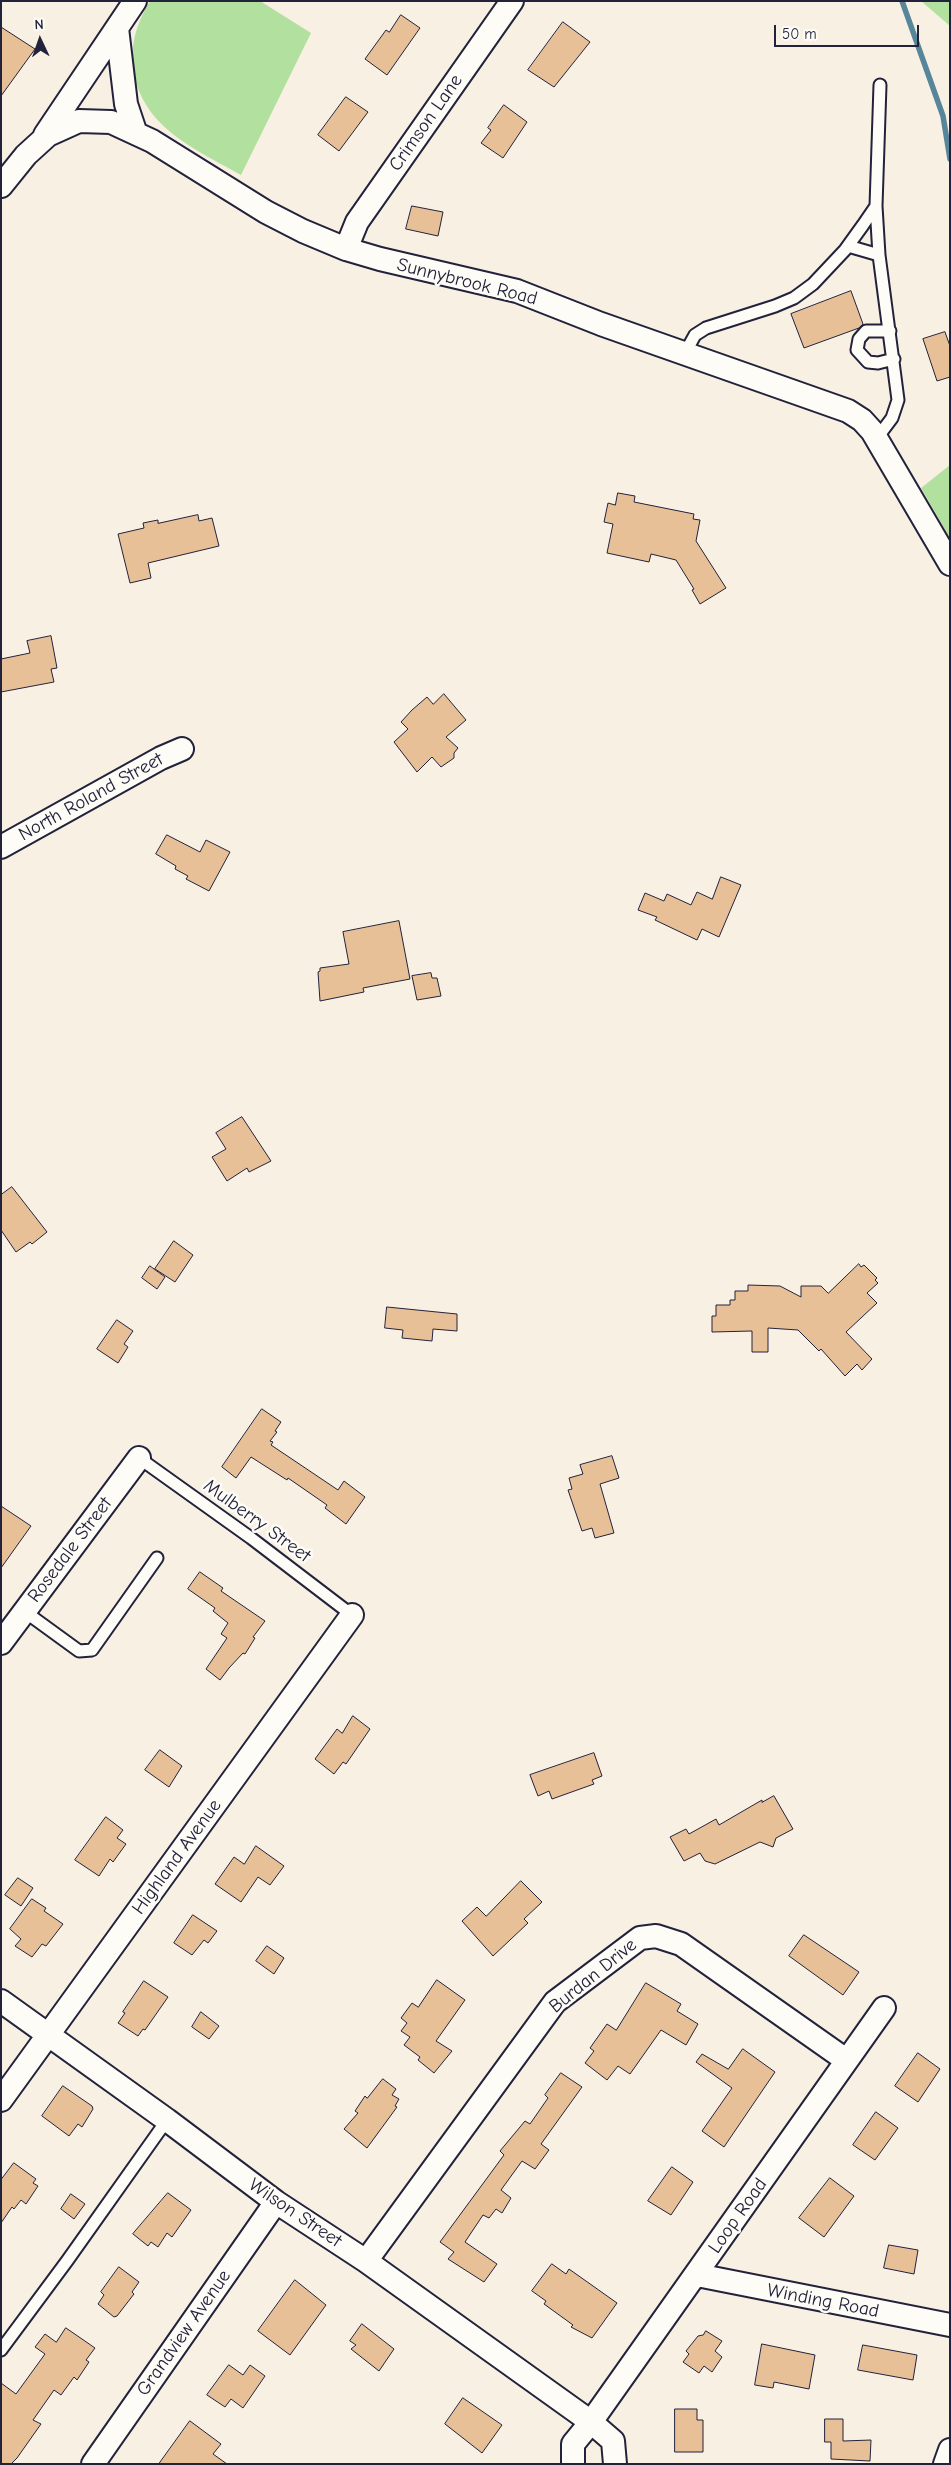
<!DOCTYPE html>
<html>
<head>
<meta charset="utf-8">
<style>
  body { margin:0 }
  #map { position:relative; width:951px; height:2465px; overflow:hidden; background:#f9f0e4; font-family:"Comic Neue",sans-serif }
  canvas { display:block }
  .frame { position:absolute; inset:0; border:2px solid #22223b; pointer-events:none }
  .north { position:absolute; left:15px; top:15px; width:50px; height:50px; -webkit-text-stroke:4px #fdfcf7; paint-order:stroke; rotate:357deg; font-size:14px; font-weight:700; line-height:20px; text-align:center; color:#22223b }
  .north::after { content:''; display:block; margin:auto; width:18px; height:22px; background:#22223b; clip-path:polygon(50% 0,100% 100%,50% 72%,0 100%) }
  .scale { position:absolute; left:774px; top:25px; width:145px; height:22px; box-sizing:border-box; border:2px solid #22223b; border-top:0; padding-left:6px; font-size:15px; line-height:18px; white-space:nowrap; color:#22223b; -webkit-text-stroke:4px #fdfcf7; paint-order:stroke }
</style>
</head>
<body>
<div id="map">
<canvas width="951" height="2465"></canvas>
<div class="frame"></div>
<div class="north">N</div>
<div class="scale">50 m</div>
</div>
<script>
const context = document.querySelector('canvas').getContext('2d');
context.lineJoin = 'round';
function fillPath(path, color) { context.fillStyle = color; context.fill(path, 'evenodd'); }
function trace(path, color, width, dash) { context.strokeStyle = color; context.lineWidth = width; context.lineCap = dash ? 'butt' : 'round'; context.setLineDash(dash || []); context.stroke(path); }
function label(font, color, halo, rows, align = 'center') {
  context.font = font + ' "Comic Neue",sans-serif'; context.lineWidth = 5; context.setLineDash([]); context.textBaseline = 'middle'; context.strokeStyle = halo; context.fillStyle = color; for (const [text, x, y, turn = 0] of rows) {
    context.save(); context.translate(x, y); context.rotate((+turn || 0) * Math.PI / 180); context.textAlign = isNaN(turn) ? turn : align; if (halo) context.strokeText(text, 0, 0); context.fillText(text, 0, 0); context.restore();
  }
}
fillPath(new Path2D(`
  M150,1H260L311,33L241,175C197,150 145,129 134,74C129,48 136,24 150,1Z
  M921,1H950V26Z
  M950,465V538L921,488Z`), '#b2e09f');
trace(new Path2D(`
  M902,1L943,116L950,159`), '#57869a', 5.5);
const building = new Path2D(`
  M401,15L420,28L387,75L365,59L386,30L389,32Z
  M563,22L590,42L554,87L528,70Z
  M1,27L35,49L1,96Z
  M346,97L368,112L339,151L318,135Z
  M504,105L527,122L503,158L481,143L491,130L488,128Z
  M412,206L443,212L438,236L406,229Z
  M851,291L863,324L859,328L804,348L791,314Z
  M945,332L950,346V377L937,381L923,339Z
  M618,493L635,496L634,502L694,514L693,519L700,520L696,541L726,588L700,604L692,590L694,589L676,560L651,554L649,562L607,553L613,524L604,522L608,503L615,505Z
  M198,515L199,521L212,518L219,546L148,563L151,578L130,583L118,534L144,528L143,523L158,520V523Z
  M51,636L57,668L51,669L54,682L1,692V659L30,653L27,641Z
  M444,694L466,720L446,737L458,748L454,753V758L441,767L432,757L417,772L394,742L408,729L401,722L412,710L427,697L433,704Z
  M167,835L200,852L206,840L230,852L209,891L186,879L188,876L175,869L176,866L156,854Z
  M721,877L741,885L719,937L702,929L697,940L655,920L657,917L638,910L645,893L664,901L667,894L691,905L697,892L712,899Z
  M399,921L410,979L363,988L364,992L320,1001L318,972L320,971V968L349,964L343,932Z
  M431,973L432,978H437L441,996L417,1000L412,976Z
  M242,1117L271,1161L249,1172L247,1168L227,1181L212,1157L226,1149L216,1133Z
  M12,1187L47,1232L32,1244L30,1242L16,1252L1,1230V1195Z
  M174,1241L193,1255L175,1282L155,1269Z
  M859,1264L861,1267L864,1265L877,1278L875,1280L878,1283L867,1293L877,1303L846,1332L872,1359L862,1370L857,1364L845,1376L821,1349L819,1351L798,1330L768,1328V1352H752V1331L712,1332V1316H716V1305H730V1300H735V1291H748V1285L780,1286L801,1297V1286H821L828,1293Z
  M150,1266L165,1277L157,1289L142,1278Z
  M387,1307L457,1314V1331L433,1329L432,1341L402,1338L403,1330L385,1328Z
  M117,1320L133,1331L124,1344L128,1347L118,1363L97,1349Z
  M262,1409L281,1422L275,1431L277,1432L270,1441L273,1442L271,1445L338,1490L344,1481L365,1497L346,1524L325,1508L327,1505L288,1478L287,1480L251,1457L236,1478L222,1467Z
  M612,1456L619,1478L600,1484L614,1533L595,1538L592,1528L582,1531L568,1490L572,1489L569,1478L583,1474L580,1465Z
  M1,1506L31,1526L1,1568Z
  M200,1572L223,1588L221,1591L265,1621L253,1637L255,1638L245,1654L243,1653L229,1668L220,1680L206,1669L227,1638L221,1634L228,1623L213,1611L215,1608L188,1589Z
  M353,1716L370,1729L346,1764L343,1762L334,1774L315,1759L337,1729L342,1733Z
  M160,1750L182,1766L169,1787L145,1770Z
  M594,1753L602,1776L592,1780L594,1784L552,1799L549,1791L538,1796L530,1775Z
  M774,1796L793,1829L776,1838L773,1847L760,1842L715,1864L705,1861L700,1853L684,1861L670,1837L686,1829L689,1834L716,1819L719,1825L762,1800V1802Z
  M106,1817L123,1830L117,1838L126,1844L113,1862L110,1859L99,1876L75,1860Z
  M256,1846L284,1866L270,1885L258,1877L241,1902L215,1884L234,1857L244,1864Z
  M18,1878L33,1888L21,1906L5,1895Z
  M521,1881L542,1902L524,1919L528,1923L493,1956L462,1921L477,1907L486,1916Z
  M32,1899L46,1908L44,1911L63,1924L46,1946L42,1944L32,1957L15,1946L21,1939L10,1929Z
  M193,1915L217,1931L208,1943L204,1940L192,1955L174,1943Z
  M804,1935L859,1972L843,1995L789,1956Z
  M267,1946L284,1958L274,1974L256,1961Z
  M437,1980L465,2000L436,2041L452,2051L434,2073L418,2060L420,2057L404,2045L410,2037L401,2031L407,2023L401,2018L412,2003L418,2007Z
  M144,1981L168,1997L145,2030L143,2029L138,2036L118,2023L125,2013L123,2012Z
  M646,1983L681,2004L677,2011L698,2024L686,2045L661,2030L630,2074L618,2066L607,2080L585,2063L594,2051L590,2048L607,2024L616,2030Z
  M201,2012L219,2026L209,2039L192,2027Z
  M743,2049L775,2072L724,2147L702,2131L732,2088L696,2062L702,2054L728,2069Z
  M918,2053L940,2069L918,2102L895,2086Z
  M561,2073L582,2087L541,2144L549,2150L535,2169L522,2161L501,2190L511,2198L502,2213L496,2209L489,2218L483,2215L465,2242L497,2264L484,2282L448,2259L454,2252L440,2242L504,2155L500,2151L525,2121L530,2124L548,2098L545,2095Z
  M383,2079L396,2089L392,2095L399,2099L395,2106L397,2107L367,2148L344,2129L358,2113L355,2111L365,2096L367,2098Z
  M63,2086L92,2106L93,2109L82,2127L78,2124L69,2136L42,2116Z
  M876,2112L898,2128L875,2160L853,2145Z
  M14,2163L36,2179L33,2183L38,2186L26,2204L21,2200L14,2209L12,2207L1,2223V2180Z
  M672,2167L693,2182L671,2215L648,2201Z
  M830,2178L854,2196L824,2237L799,2218Z
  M168,2193L191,2210L172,2237L167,2233L158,2247L151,2242L148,2246L133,2234Z
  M71,2194L85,2204L74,2219L61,2209Z
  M889,2245L918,2250L914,2274L884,2268Z
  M552,2264L566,2274L569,2269L617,2303L592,2338L571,2327L573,2325L544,2304L546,2301L532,2291Z
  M119,2267L139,2282L132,2292L134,2294L117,2316L114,2317L98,2304L104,2295L101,2292Z
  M295,2280L326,2305L290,2355L258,2331Z
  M362,2324L394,2349L379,2371L351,2349L356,2345L350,2341Z
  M66,2328L95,2348L86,2360L89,2362L77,2380L74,2377L61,2395L54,2390L33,2420L41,2424L17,2458L11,2464H1V2383L16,2394L45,2354L35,2347L45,2334L56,2342Z
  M706,2331L722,2341L715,2351L722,2357L712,2372L704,2366L699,2373L683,2362L689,2354L686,2351L698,2336L703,2335Z
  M762,2344L815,2355L809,2389L774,2382L773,2388L755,2385Z
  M863,2345L917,2355L913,2380L858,2370Z
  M229,2365L243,2375L250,2365L265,2376L243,2408L231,2399L225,2407L207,2395Z
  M463,2398L502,2425L482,2453L445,2424Z
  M675,2409H697V2420H703V2452H675Z
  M825,2419H843V2441L871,2440L870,2461L831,2459V2442H825Z
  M190,2421L221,2444L213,2454L227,2464H159Z`);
fillPath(building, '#e8c098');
trace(building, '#22223b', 1);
const service = new Path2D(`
  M876,206L879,255L898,400L892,418L877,438
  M848,246L879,255
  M890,331H866L859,339L857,350L868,362L878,363L894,359
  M685,353L695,335L706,328L775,306L794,298L813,284L845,250L863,225L876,206L880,85
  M139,1458L251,1538L352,1615
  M24,1611L79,1651L92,1650L157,1558
  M1,2350L67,2261L167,2120`);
const minor = new Path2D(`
  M117,28L126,104L135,131
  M45,135L135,1
  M1,186L26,155L48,135L79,121L111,122L152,141L266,212L303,231L346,249L380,259L517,291L601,324L848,411L862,420L872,431L950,564
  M346,249L357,222L512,1
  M1,847L161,758L182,749
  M1,1643L139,1458
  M1,2001L167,2120L276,2202L366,2261L591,2422L613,2441L615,2464
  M1,2100L352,1615
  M366,2261L555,2002L640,1938L656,1936L681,1944L846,2060
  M697,2275L950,2325
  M93,2464L276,2202
  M573,2464V2444L591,2422L884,2008
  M945,2464L950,2450`);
trace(service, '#22223b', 15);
trace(minor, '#22223b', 26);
trace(service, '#fdfcf7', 11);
trace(minor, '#fdfcf7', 22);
label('19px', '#22223b', '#fdfcf7', [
  ["Crimson Lane",426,123,-55],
  ["Sunnybrook Road",467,282,14],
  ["North Roland Street",91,797,-29],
  ["Mulberry Street",257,1521,36],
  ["Rosedale Street",70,1550,-53],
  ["Highland Avenue",177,1857,-54],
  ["Burdan Drive",593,1976,-39],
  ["Wilson Street",295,2213,34],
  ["Loop Road",738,2216,-55],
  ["Winding Road",823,2301,11],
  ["Grandview Avenue",184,2333,-55]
]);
</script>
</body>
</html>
